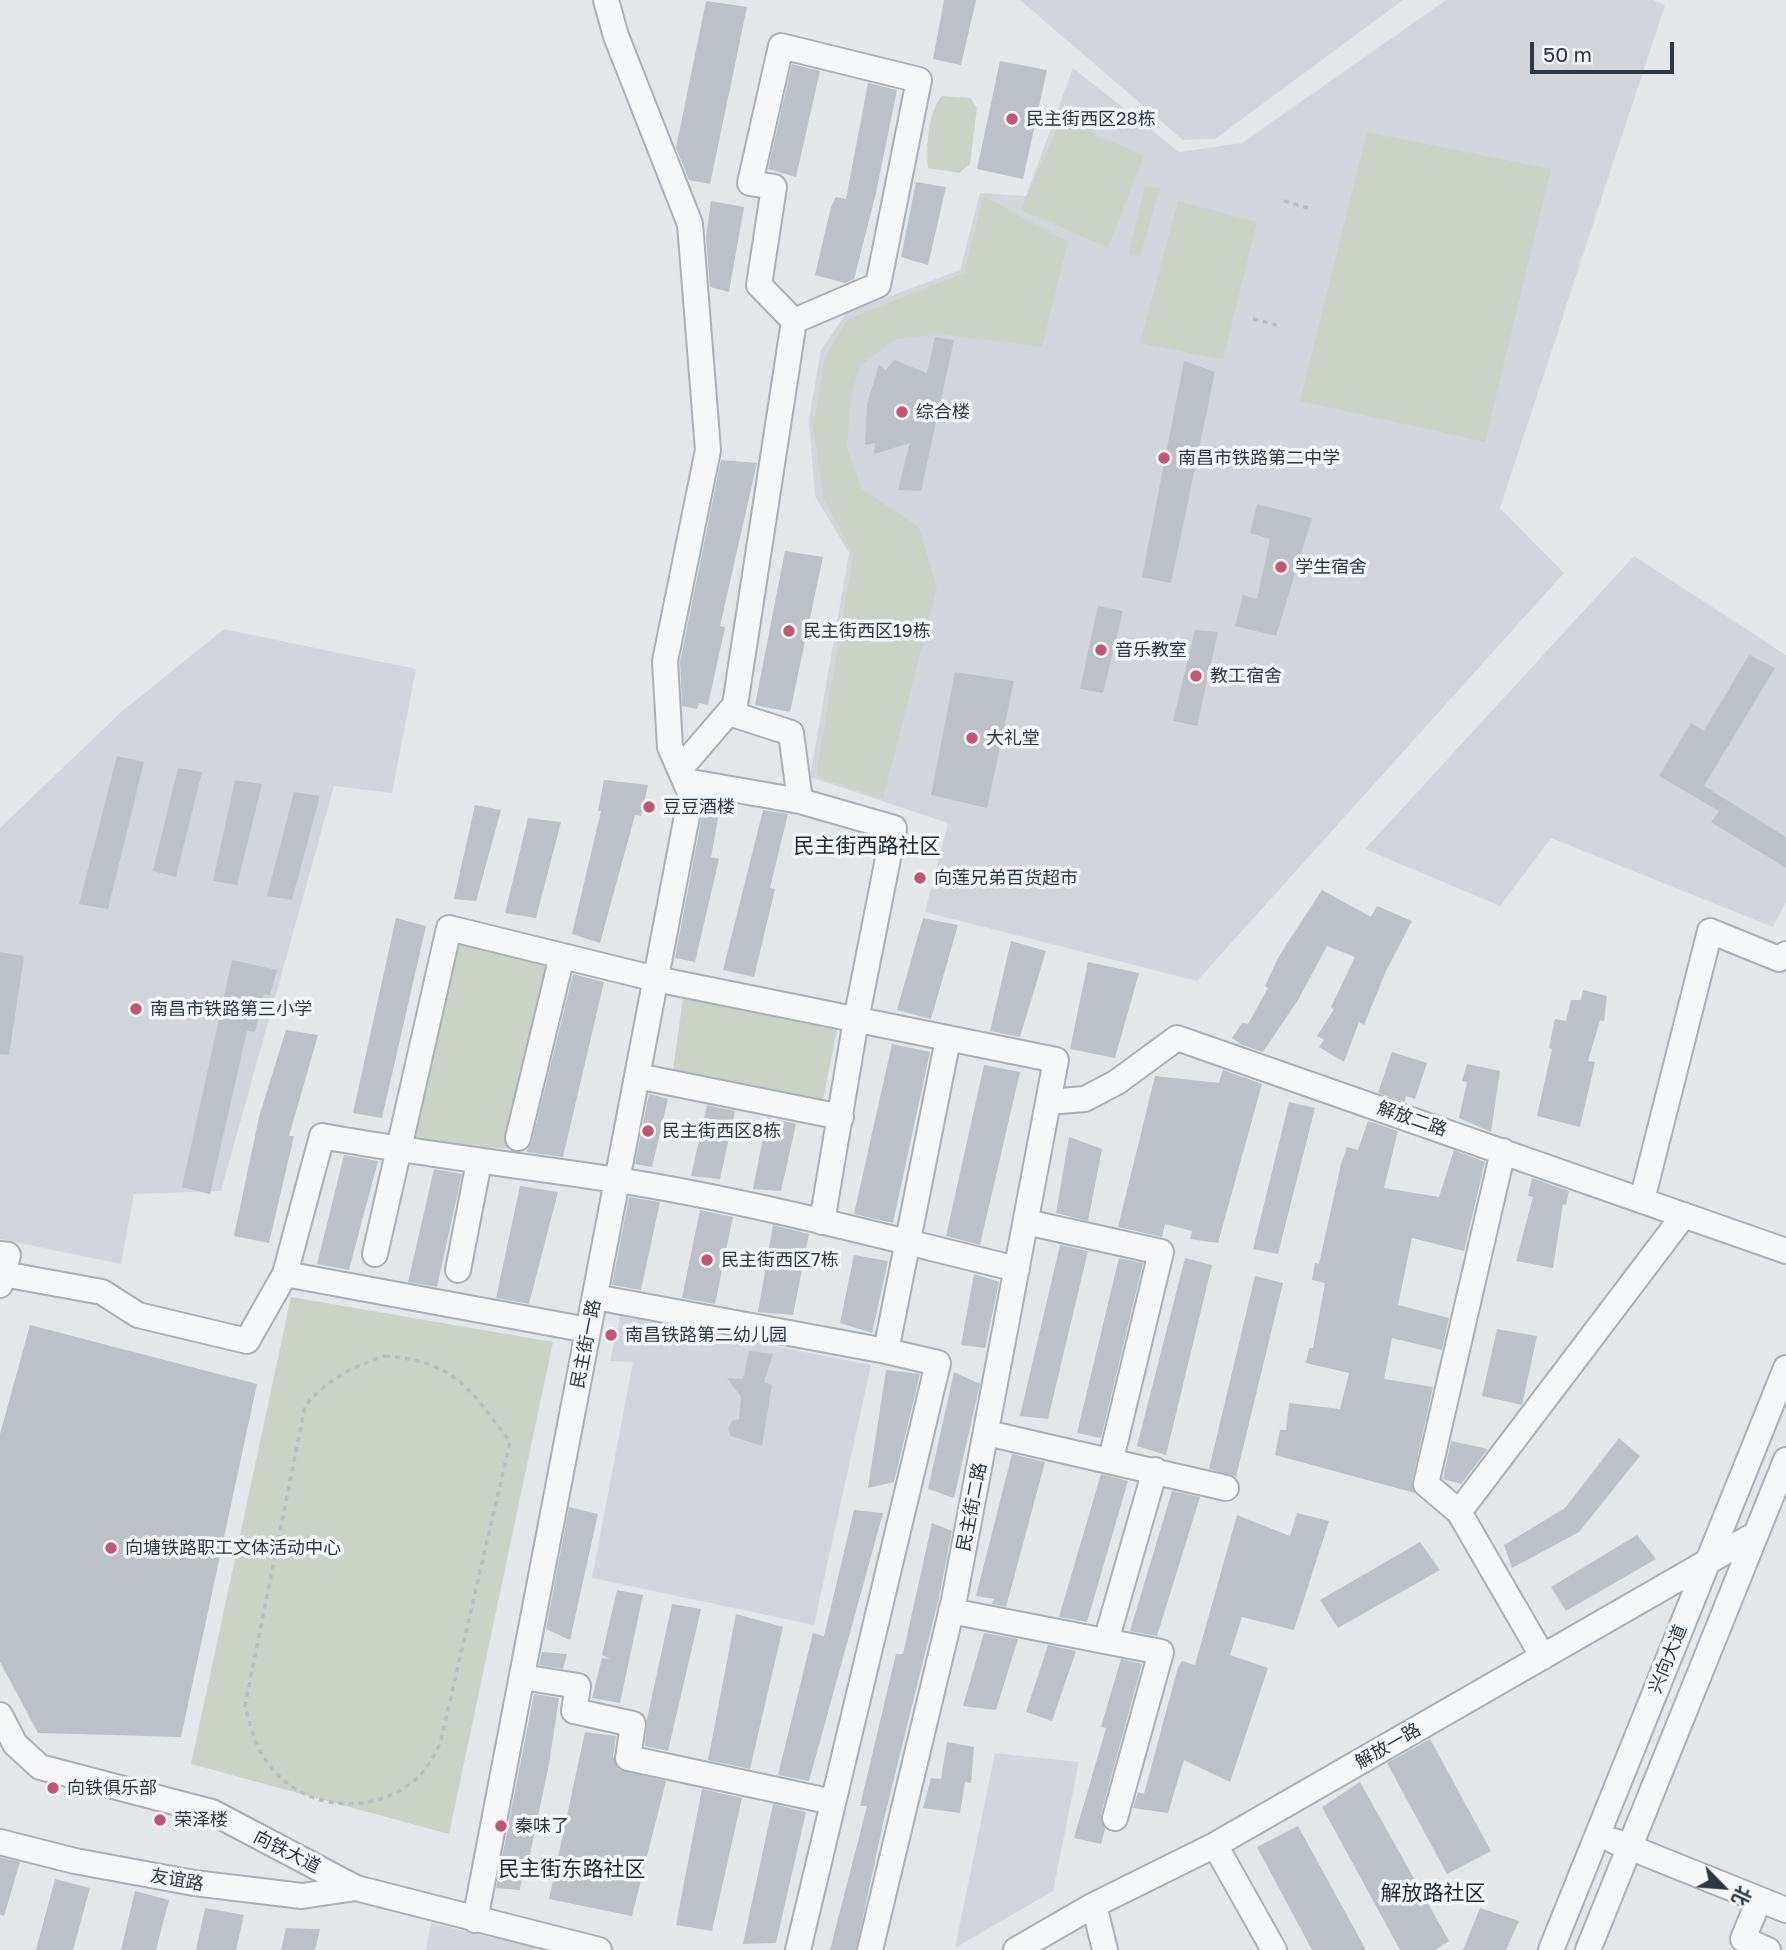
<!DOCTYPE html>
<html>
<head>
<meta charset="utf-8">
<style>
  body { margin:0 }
  #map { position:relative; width:1786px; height:1950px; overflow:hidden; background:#e4e7ea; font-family:"Golos Text","Noto Sans SC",sans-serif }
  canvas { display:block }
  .north { position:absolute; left:1688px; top:1852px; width:70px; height:70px; -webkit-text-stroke:5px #f3f6f8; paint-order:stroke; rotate:115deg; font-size:19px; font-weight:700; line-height:28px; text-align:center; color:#2d3741 }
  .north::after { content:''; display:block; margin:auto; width:24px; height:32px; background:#2d3741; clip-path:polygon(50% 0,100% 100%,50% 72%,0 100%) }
  .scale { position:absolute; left:1530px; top:42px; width:144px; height:32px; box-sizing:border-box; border:4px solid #2d3741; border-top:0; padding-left:9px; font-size:21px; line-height:24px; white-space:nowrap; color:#2d3741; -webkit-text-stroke:5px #f3f6f8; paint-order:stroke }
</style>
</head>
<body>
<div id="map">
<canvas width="1786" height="1950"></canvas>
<div class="north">北</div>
<div class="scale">50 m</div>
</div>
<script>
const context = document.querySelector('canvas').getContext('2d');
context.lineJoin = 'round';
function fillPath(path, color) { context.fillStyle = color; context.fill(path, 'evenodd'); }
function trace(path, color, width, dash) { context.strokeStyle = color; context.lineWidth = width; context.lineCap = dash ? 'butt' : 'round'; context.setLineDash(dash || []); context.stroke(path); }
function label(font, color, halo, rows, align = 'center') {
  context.font = font + ' "Golos Text","Noto Sans SC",sans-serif'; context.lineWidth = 7; context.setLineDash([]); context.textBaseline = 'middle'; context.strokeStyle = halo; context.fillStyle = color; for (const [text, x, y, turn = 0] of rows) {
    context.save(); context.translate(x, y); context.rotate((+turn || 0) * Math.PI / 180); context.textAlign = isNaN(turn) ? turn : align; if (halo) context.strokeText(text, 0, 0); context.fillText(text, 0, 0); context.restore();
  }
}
fillPath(new Path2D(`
  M1020,0H1403L1215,139L1183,140Z
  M1446,0H1653L1665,5L1500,508L1564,573L1197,981L925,912L948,823L810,777L849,553L815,496L809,419L821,350L847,312L960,270L980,193L1026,196L1073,68L1179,152L1242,143Z
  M1634,556L1786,655V902L1773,927L1551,838L1500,906L1365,849Z
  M224,629L416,669L392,793L334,786L221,1191L134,1194L121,1264L0,1239V828L120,713Z
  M620,1316L871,1365L814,1625L592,1578L633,1362L610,1361Z
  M995,1753L1079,1762L1053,1891L955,1948Z
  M431,1923L545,1950H426Z`), '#d2d6dc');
fillPath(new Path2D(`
  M942,96L971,98L977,108L970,164L959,173L928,168C926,148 928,110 942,96Z
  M1061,119L1144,156L1108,248L1021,210Z
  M1367,132L1551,169L1485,442L1300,401Z
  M1145,186L1160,188L1140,257L1128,255Z
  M983,196L1068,241L1042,347L936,334L894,340L860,366L851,396L847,448L862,489L919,527L937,588L883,799L816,776L853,555L824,499L813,428L825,357L848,319L964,273Z
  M1178,201L1257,222L1223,360L1140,343Z
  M457,939L552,962L511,1149L411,1142Z
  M683,997L837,1030L822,1105L673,1071Z
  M291,1297L553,1342L449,1834L191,1764Z`), '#cbd3c6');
fillPath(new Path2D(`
  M944,0H976L961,65L933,59Z
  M706,1L747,7L710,184L689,180L676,148Z
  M1000,61L1047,70L1023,179L977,169Z
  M792,64L820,71L796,177L768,169Z
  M868,83L897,90L876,193L854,279L845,283L815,275L831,207L836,197L846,199Z
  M916,182L946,187L928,265L901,257Z
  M711,201L744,207L729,292L710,287L706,237Z
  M935,337L954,340L921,491L898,490L910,443L874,454L875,443L865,445L867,404L879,365L886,370L894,360L927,373Z
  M1184,361L1215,372L1171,583L1142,577Z
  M721,460L757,463L720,626L725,627L708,705L699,703L697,709L682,706L680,662Z
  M1257,504L1312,518L1276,636L1235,626L1243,595L1257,599L1270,539L1250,533Z
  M785,551L823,557L790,712L755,705Z
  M1098,606L1123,611L1103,693L1080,689Z
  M1195,630L1218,632L1197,726L1173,721Z
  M1749,655L1775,668L1704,786L1786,837V868L1711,822L1719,811L1659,776L1691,723L1704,731Z
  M955,672L1014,681L987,808L931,795Z
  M117,756L144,762L108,909L79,904Z
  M178,768L202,772L176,877L153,871Z
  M235,780L262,784L237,885L213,881Z
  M604,780L648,785L641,816L635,815L600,943L572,934L601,811H598Z
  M294,792L320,796L292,900L267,896Z
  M705,800L721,802L711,857L719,859L695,962L675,958Z
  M475,805L501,810L476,901L454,899Z
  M763,810L788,814L770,888L775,889L754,977L723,970Z
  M528,818L561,822L536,918L505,913Z
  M1322,890L1371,917L1377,906L1412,921L1386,971L1364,1025L1359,1022L1344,1062L1319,1047L1324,1040L1317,1036L1334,1009L1331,1007L1355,957L1327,946L1298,1000L1263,1052L1242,1045L1232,1038L1242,1023L1248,1024L1268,988L1265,986L1279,956Z
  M396,918L426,926L382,1118L353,1113Z
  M923,918L958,925L931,1019L897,1010Z
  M1011,941L1046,951L1020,1037L990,1031Z
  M0,952L24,956L9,1055L0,1054Z
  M232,960L277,970L270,995L264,994L255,1032L247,1031L210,1194L182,1187Z
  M1088,962L1139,973L1115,1058L1070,1049Z
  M573,974L604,982L563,1157L526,1152L532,1141Z
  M1583,990L1607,996L1604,1021L1600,1020L1588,1061L1595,1062L1580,1127L1537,1116L1552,1049L1549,1048L1555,1019L1566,1021L1571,1000H1581Z
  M286,1030L318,1035L289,1136H294L269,1243L234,1236L259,1117Z
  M892,1044L930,1052L893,1223L854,1214Z
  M1392,1052L1427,1063L1415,1099L1406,1096L1405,1102L1378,1093Z
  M1467,1064L1500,1071L1491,1132L1459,1118L1467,1082L1462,1081Z
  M984,1065L1020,1072L980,1245L946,1236Z
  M1223,1070L1262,1084L1218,1243L1190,1239L1192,1231L1165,1224L1162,1237L1118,1227L1155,1076L1219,1083Z
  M649,1094L668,1099L652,1167L635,1164Z
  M1289,1102L1315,1108L1278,1254L1253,1249Z
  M707,1105L735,1111L720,1179L691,1176Z
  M767,1117L796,1124L781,1191L753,1189Z
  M1368,1121L1398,1131L1384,1188L1439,1197L1454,1150L1485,1162L1464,1251L1412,1238L1398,1305L1449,1318L1442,1350L1392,1338L1384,1379L1433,1387L1412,1481L1415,1493L1275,1455L1280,1430H1286L1289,1403L1340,1409L1349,1373L1306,1363L1309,1348H1313L1325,1283L1312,1280L1315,1263L1319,1264L1341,1164L1347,1147L1358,1150Z
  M1069,1137L1102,1149L1088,1221L1056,1213Z
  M344,1155L378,1161L349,1270L317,1264Z
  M434,1169L462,1174L437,1287L408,1282Z
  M1532,1178L1569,1191L1566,1205L1563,1204L1553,1268L1516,1261L1533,1197L1528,1196Z
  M520,1186L558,1192L529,1304L496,1298Z
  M629,1197L660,1202L641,1290L612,1285Z
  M700,1210L733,1217L715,1304L682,1298Z
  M773,1225L809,1234L793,1315L758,1312Z
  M1060,1245L1088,1251L1048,1419L1020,1416Z
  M854,1255L888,1261L872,1333L840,1323Z
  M1119,1258L1143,1263L1101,1438L1077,1433Z
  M1185,1258L1212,1265L1166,1455L1137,1446Z
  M974,1274L999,1282L985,1348L961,1345Z
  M1255,1276L1283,1283L1236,1477L1209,1469Z
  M30,1325L257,1384L181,1737L38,1733L0,1662V1434Z
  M1497,1329L1537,1336L1522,1405L1482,1396Z
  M749,1351L773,1354L764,1382L772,1385L762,1446L731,1436L728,1429L732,1421L739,1419L741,1397L727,1378L743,1379Z
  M886,1370L920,1374L894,1482L868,1488Z
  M954,1372L980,1384L954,1498L928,1489Z
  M1619,1438L1640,1456L1579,1532L1512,1568L1504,1545L1565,1508Z
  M1451,1441L1488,1449L1461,1484L1443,1479Z
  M1012,1454L1045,1462L1006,1607L992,1604L994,1599L976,1596Z
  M1101,1474L1128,1481L1087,1622L1059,1617Z
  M1172,1491L1200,1497L1157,1636L1130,1631Z
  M569,1507L598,1514L570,1640L546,1629Z
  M854,1510L883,1513L809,1781L778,1775L813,1633L824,1636Z
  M1297,1513L1329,1521L1294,1630L1242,1617L1230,1655L1268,1668L1230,1782L1184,1760L1168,1813L1133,1808L1138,1792L1144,1794L1178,1667L1182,1661L1195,1665L1237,1515L1290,1536Z
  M932,1523L952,1531L939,1597L884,1819L856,1950H830L867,1806H860L896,1654H903Z
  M1637,1535L1656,1559L1566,1611L1551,1587Z
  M1420,1542L1440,1570L1338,1628L1320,1600Z
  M617,1590L643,1595L620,1703L592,1698L602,1658L610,1659L602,1655Z
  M672,1604L701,1609L668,1751L645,1746L647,1719Z
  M736,1614L783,1627L750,1769L708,1760Z
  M984,1633L1018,1639L996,1710L963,1706Z
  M1048,1645L1076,1651L1052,1721L1026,1712Z
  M542,1652L567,1654L563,1669L539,1665Z
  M1121,1659L1142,1664L1101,1814L1105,1829L1101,1844L1074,1838L1106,1728L1101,1727Z
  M534,1694L559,1698L549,1764L529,1859L525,1858L520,1890L496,1888Z
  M585,1732L616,1736L613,1756L619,1770L666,1781L632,1916L549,1899Z
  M1430,1739L1491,1851L1447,1874L1387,1763Z
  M947,1742L974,1747L971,1783L965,1782L960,1813L923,1808L931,1778L941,1779Z
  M1360,1782L1449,1941L1435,1950H1400L1322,1807Z
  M702,1789L742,1798L712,1931L676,1925Z
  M773,1804L806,1812L776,1943L743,1944Z
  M1298,1826L1366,1950H1312L1257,1847Z
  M0,1857L20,1862L4,1916L0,1915Z
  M55,1879L90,1888L73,1950H36Z
  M135,1891L169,1900L156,1950H121Z
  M205,1908L244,1915L236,1950H196Z
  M1480,1908L1519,1921L1506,1950H1463Z
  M286,1928L320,1929L315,1950H281Z`), '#bbc1c6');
const minor = new Path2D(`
  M729,713L791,733L800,801
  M680,769L735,705L794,321L878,285L919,80L781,46L750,183L774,187L759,285L794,321
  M685,781L800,801L894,828L856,1020L822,1222
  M637,1076L841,1117
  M1048,1102L1085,1099L1117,1082L1177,1038L1786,1251
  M518,1138L562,956
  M1642,1200L1710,931L1779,959L1786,954
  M1026,1222L1161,1252L1111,1459
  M0,1254L8,1255L0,1285
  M375,1254L449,928L656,979L1056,1060L954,1600L870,1950
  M458,1270L479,1162
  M3,1274L102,1292L138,1315L247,1341L285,1274L322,1136C420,1154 519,1165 617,1180C752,1201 884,1237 1017,1269
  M285,1274L588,1330
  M595,1297L886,1351L948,1039
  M987,1433L1226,1488
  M1459,1512L1426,1484L1503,1151
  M951,1611L1161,1652L1115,1818
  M1106,1641L1155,1470
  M1543,1657L1459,1512L1684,1215
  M522,1677L578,1686L574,1711L633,1724L628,1758L833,1802
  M0,1715L15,1744L40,1767L212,1812L356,1888L599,1950
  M1614,1841L1786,1910
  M0,1842L75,1861L194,1883L302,1896L356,1888
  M1215,1845L1274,1950
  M1759,1900L1743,1939L1768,1950
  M1094,1905L1105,1950
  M475,1920L691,795L670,747L665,661L708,450L690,224L616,36L606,0
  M798,1950L938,1363L886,1351
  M1016,1950L1094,1905L1215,1845L1756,1534
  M1551,1950L1786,1368
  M1588,1950L1786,1460`);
trace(minor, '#a9afb4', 28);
trace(new Path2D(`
  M1284,201L1308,208
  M1253,319L1277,325
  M385,1356C455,1361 471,1390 510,1442L440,1744C432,1759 425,1773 411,1783C366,1817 300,1809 267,1762C255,1746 250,1725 245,1706L305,1406C327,1380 353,1366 385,1356Z`), '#babdc2', 3.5, [5, 5]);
trace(minor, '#f6f7f9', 24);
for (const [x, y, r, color] of [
  [1012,119,7,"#c25673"],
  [902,412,7,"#c25673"],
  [1164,458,7,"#c25673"],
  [1281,567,7,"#c25673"],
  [789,631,7,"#c25673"],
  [1101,650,7,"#c25673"],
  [1196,676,7,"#c25673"],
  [972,738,7,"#c25673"],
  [649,807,7,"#c25673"],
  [920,878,7,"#c25673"],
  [136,1009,7,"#c25673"],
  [648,1131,7,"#c25673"],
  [707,1260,7,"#c25673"],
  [611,1335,7,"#c25673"],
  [111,1548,7,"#c25673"],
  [53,1788,7,"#c25673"],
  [160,1820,7,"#c25673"],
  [501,1826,7,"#c25673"]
]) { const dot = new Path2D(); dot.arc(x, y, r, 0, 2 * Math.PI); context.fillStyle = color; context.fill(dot); trace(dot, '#f3f6f8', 2.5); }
label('18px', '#2d3741', '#f3f6f8', [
  ["民主街西区28栋",1026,119],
  ["综合楼",916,412],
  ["南昌市铁路第二中学",1178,458],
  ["学生宿舍",1295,567],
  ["民主街西区19栋",803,631],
  ["音乐教室",1115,650],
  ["教工宿舍",1210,676],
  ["大礼堂",986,738],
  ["豆豆酒楼",663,807],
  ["向莲兄弟百货超市",934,878],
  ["南昌市铁路第三小学",150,1009],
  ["民主街西区8栋",662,1131],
  ["民主街西区7栋",721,1260],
  ["南昌铁路第二幼儿园",625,1335],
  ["向塘铁路职工文体活动中心",125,1548],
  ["向铁俱乐部",67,1788],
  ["荣泽楼",174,1820],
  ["秦味了",515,1826]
], 'left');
label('18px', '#2d3741', '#f3f6f8', [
  ["解放二路",1412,1119,19],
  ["民主街一路",586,1344,-79],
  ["民主街二路",972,1507,-79],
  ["兴向大道",1668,1659,-68],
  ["解放一路",1388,1746,-30],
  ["向铁大道",287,1852,27],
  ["友谊路",177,1880,10]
]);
label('21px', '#1f2832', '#f3f6f8', [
  ["民主街西路社区",867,846],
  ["民主街东路社区",572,1869],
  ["解放路社区",1433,1893]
]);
</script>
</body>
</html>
